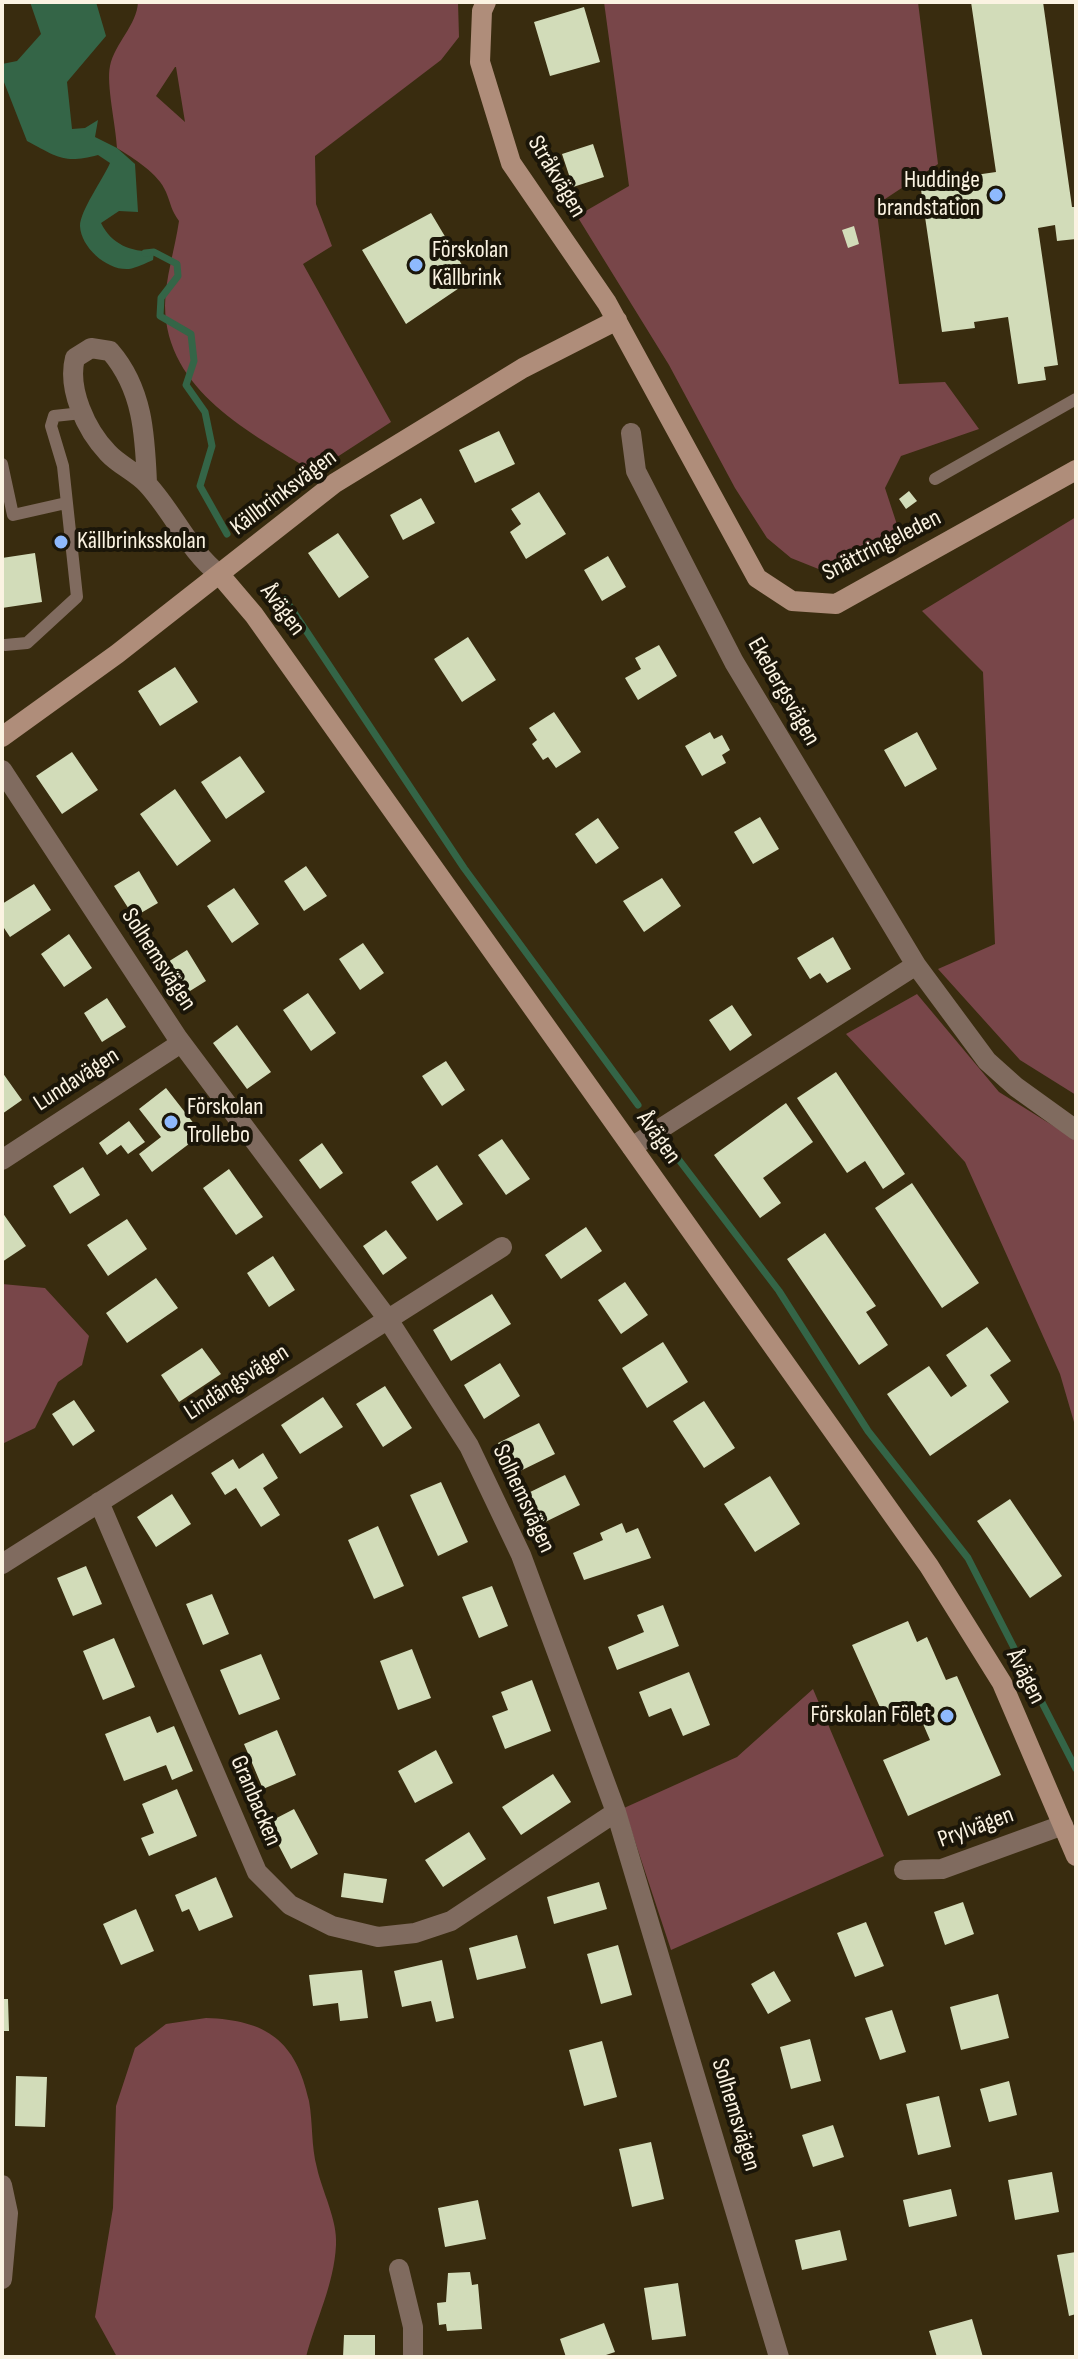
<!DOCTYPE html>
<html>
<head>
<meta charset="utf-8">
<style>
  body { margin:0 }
  #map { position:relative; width:1078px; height:2359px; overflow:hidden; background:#392c0f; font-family:"Sofia Sans Condensed",sans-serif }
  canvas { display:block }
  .frame { position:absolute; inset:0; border:4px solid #fbf3e2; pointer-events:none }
</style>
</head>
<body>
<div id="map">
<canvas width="1078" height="2359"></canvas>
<div class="frame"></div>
</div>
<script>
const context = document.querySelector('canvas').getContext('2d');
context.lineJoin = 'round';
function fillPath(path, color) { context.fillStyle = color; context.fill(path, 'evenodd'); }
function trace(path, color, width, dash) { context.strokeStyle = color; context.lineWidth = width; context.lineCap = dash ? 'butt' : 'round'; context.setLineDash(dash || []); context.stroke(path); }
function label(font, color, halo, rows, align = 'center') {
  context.font = font + ' "Sofia Sans Condensed",sans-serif'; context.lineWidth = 8; context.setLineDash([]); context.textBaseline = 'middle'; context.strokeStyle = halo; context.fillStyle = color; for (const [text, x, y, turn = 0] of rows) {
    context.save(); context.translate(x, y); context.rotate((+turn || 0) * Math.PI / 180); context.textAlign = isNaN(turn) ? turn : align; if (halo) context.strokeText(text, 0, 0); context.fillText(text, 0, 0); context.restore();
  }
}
fillPath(new Path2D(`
  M138,2H458L459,37L441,60L315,156L316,204L332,246L303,264L391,422L314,472C251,433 166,391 165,306C165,279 175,249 179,221C171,210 171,204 166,192C159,174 133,158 117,148C116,126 106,84 110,66C115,43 137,25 138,2ZM175,67H176L185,122L156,96Z
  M604,2H918L938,164L876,205L899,384L945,382L979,429L901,456L885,488L904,546L821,570L791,558L767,538L735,488L669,365L577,216L629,186Z
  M1076,517V1095L1020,1060L938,969L995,944L983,672L922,611Z
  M917,994L999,1092L1076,1140V1429L1060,1374L965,1162L846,1034Z
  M2,1284L45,1288L89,1336L82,1365L58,1382L35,1428L2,1444Z
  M813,1689L884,1856L671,1950L624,1808L737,1757Z
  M206,2018C267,2020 296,2041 309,2101C313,2123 311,2146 317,2168C322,2191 338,2221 336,2245C334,2285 316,2319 306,2357H117L95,2317L113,2208L116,2106L135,2048L166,2024Z`), '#784649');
fillPath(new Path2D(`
  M30,2H96L106,36L67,82L72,129L85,128L98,120L95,137L117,148L135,164L138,212L119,211L101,223C112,245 130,251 154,252L153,260C146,263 136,268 129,269C108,271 81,248 80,226C80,211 103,179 110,163L98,155C64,164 57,157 27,141L2,77V64L17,61L41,34Z`), '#346547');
trace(new Path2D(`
  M145,253L154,252L177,264L178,276L161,298L160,316L191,334L194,361L186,385L205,412L212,446L200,486L227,534
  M285,599L464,868L638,1105
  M676,1156L779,1291L868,1431L968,1558L1076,1769`), '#346547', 7);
fillPath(new Path2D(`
  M971,2H1043L1072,207H1076V239L1057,241L1055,225L1038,228L1058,365L1044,367L1046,380L1018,384L1008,317L974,322L975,328L942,332L920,183L996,172Z
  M584,7L600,62L550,76L534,22Z
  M593,144L604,177L573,187L562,154Z
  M431,213L471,280L406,324L362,250Z
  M854,226L859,244L848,248L842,230Z
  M499,431L515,464L475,483L459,450Z
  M909,491L917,501L906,509L899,499Z
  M539,492L566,534L526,559L510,532L521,524L511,509Z
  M421,498L435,523L403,540L390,515Z
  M338,533L369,577L339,598L308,553Z
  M35,553L42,602L2,608V558Z
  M608,556L626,587L602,601L584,570Z
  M468,637L496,680L462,702L434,659Z
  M659,645L677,676L638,700L625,678L641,669L635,658Z
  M175,667L198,702L160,726L138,691Z
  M554,712L581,752L556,768L548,757L543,760L532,744L537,740L529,728Z
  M710,732L714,739L722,735L730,750L722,755L726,763L702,776L685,746Z
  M917,732L937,769L905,787L884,750Z
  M72,752L98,790L62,814L36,776Z
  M240,756L265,792L226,819L201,782Z
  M175,789L211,841L177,866L140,814Z
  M760,817L779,849L753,864L734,832Z
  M598,818L619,848L596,864L575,834Z
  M306,866L327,896L304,911L284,881Z
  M139,871L158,903L134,917L114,886Z
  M662,878L681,906L644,932L623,901Z
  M34,884L51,910L10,937L2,925V904Z
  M234,888L259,924L232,943L207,906Z
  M69,934L92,968L64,987L41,954Z
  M833,937L851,969L827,983L820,973L810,979L797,958Z
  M363,943L384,973L360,990L339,959Z
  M187,950L206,981L182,996L163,965Z
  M308,993L336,1033L311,1051L283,1010Z
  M107,998L126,1027L102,1042L84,1013Z
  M732,1005L752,1035L730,1051L709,1020Z
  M237,1025L271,1072L247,1089L213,1043Z
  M446,1061L465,1090L442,1106L422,1076Z
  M2,1072L22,1100L2,1114Z
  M836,1072L905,1174L883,1189L865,1161L847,1173L797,1098Z
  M166,1088L202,1134L152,1172L139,1154L161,1137L139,1109Z
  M786,1103L813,1142L763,1178L781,1203L760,1218L714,1155Z
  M129,1121L145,1142L128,1154L121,1145L107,1155L99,1143Z
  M502,1139L530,1179L506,1195L478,1155Z
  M322,1143L343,1173L320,1189L299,1160Z
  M437,1165L463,1204L437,1221L411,1182Z
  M83,1167L100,1195L70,1214L53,1186Z
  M229,1169L263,1217L236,1235L203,1188Z
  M912,1183L979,1283L942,1308L875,1208Z
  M2,1212L26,1246L2,1262Z
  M127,1219L147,1249L108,1276L87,1245Z
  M586,1227L602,1251L561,1279L545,1255Z
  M386,1230L407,1258L383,1275L363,1246Z
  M825,1233L876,1306L866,1312L888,1345L859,1365L787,1259Z
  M273,1256L295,1290L269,1307L247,1273Z
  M156,1278L178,1308L127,1343L106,1313Z
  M625,1282L648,1315L621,1334L598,1300Z
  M492,1294L511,1324L451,1361L433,1330Z
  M987,1327L1011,1361L990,1375L1009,1402L930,1456L887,1394L929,1366L951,1397L967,1386L946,1355Z
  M663,1342L688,1382L647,1408L622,1368Z
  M202,1348L221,1374L179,1402L161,1375Z
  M500,1363L520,1396L484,1419L464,1385Z
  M385,1386L412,1428L383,1447L356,1404Z
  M323,1397L343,1427L300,1454L281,1425Z
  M74,1400L95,1431L73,1446L52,1414Z
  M704,1401L735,1448L704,1468L673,1421Z
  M539,1423L555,1454L514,1474L498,1443Z
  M263,1453L278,1478L263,1488L280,1515L261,1527L236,1488L225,1495L211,1473L233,1459L239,1469Z
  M565,1475L580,1505L539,1525L524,1495Z
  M770,1476L800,1524L755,1552L724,1504Z
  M441,1482L468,1542L438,1556L410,1495Z
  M172,1494L191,1524L156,1547L137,1517Z
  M1010,1499L1062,1576L1030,1598L977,1521Z
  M622,1523L626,1533L638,1528L651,1558L584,1580L573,1553L603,1540L600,1533Z
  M378,1526L404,1586L374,1599L348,1540Z
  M86,1566L102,1604L73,1616L57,1578Z
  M492,1586L508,1626L479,1638L462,1597Z
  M212,1594L229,1634L203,1645L186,1604Z
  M663,1605L679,1646L617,1670L608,1647L644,1632L637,1615Z
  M908,1621L917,1642L927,1637L946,1680L957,1676L1001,1775L908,1816L883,1760L930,1740L917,1710L887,1723L852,1645Z
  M114,1638L135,1687L103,1700L83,1651Z
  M412,1649L431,1698L398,1710L380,1661Z
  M261,1654L280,1699L239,1715L220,1670Z
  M689,1672L710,1725L683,1736L671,1708L649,1717L639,1692Z
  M532,1680L551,1731L505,1749L492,1716L508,1710L501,1692Z
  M150,1716L157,1733L174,1726L193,1771L172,1780L166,1765L124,1781L105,1734Z
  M277,1730L296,1775L263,1789L244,1744Z
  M436,1750L453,1783L415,1803L398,1771Z
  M553,1774L571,1802L521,1835L502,1807Z
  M177,1789L197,1836L149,1856L141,1838L154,1833L142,1804Z
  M294,1809L318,1854L291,1869L267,1823Z
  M469,1832L486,1859L443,1887L425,1860Z
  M344,1873L387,1879L383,1903L341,1897Z
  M216,1877L233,1917L199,1931L189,1909L182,1912L175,1895Z
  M599,1882L607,1909L554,1924L547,1897Z
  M963,1902L974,1934L945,1945L934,1912Z
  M136,1909L154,1951L121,1965L103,1924Z
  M866,1922L884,1966L855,1977L837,1933Z
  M517,1935L526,1968L477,1980L469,1948Z
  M618,1945L632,1995L601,2004L587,1954Z
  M442,1960L454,2018L436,2022L431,2001L402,2007L394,1971Z
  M362,1970L368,2018L340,2021L338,2003L313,2006L309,1975Z
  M774,1971L791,2001L768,2014L751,1984Z
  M998,1994L1009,2038L961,2050L950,2007Z
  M2,1999H8L9,2031H2Z
  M892,2010L906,2052L880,2060L865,2018Z
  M810,2039L821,2081L791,2089L780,2047Z
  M602,2041L617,2097L584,2106L569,2050Z
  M16,2076L47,2077L45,2127L15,2126Z
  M1009,2081L1017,2115L989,2122L980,2089Z
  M939,2096L951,2147L918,2155L906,2104Z
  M833,2125L844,2157L813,2167L802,2135Z
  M651,2142L664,2199L632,2207L619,2149Z
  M1052,2172L1059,2212L1015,2220L1008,2180Z
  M951,2189L957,2216L909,2227L903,2200Z
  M478,2200L486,2239L445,2247L438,2208Z
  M840,2230L847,2260L802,2270L795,2240Z
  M1076,2252V2314L1069,2316L1057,2255Z
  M470,2272L472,2285L478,2284L482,2329L447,2331L446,2324L439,2325L437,2303L446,2302L448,2273Z
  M678,2283L686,2336L652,2340L644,2288Z
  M972,2319L983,2357H937L929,2331Z
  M604,2323L615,2352L600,2357H566L560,2339Z
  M344,2335H375V2357H343Z`), '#d2dcb9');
trace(new Path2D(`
  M2,464L13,515L66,503
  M935,479L1076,399
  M5,645L27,643L77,597L63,466L51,426L54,416L82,413`), '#806b5f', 12);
trace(new Path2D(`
  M631,433L636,471L734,662L916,965L632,1147
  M147,483C145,435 143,389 110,351L91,348L75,358C67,389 86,430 108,453C119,465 136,472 147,484C174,513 188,550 220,575
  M2,770L177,1037L387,1318L469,1446L521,1555L616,1812L779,2357
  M916,965L987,1061L1016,1087L1076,1130
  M2,1160L181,1043
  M99,1502L257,1872L290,1905L332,1926L378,1937L415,1933L451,1921L616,1812
  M2,1564L502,1247
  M904,1870L942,1869L1063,1825
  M2,2185L8,2213L2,2279
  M399,2269L413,2327V2357`), '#806b5f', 20);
trace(new Path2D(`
  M486,2L482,11L480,62L511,163L607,303L757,578L792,601L836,604L1076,470
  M220,575L254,615L929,1566L1002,1683L1076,1856
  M2,737L117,654L335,483L523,368L617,320`), '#af8d7a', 20);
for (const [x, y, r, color] of [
  [996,195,8,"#8eb9fd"],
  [416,265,8,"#8eb9fd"],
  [61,542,8,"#8eb9fd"],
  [171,1122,8,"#8eb9fd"],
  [947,1716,8,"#8eb9fd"]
]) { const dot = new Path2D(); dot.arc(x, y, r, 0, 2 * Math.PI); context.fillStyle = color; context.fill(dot); trace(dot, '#1b1609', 3); }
label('24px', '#fbf3e2', '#1b1609', [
  ["Stråkvägen",556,177,59],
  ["Källbrinksvägen",284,493,-37],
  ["Snättringeleden",882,546,-27],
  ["Åvägen",282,610,53],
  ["Ekebergsvägen",783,692,60],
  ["Solhemsvägen",158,960,57],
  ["Lundavägen",77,1080,-33],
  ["Åvägen",658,1138,55],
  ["Lindängsvägen",237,1383,-33],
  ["Solhemsvägen",523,1499,65],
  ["Åvägen",1025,1677,63],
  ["Granbacken",255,1801,67],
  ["Prylvägen",976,1828,-20],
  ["Solhemsvägen",735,2115,73]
]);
label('24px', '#fbf3e2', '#1b1609', [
  ["Huddinge",980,181,"right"],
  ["brandstation",980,209,"right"],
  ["Förskolan",432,251],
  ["Källbrink",432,279],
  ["Källbrinksskolan",77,542],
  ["Förskolan",187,1108],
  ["Trollebo",187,1136],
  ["Förskolan Fölet",931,1716,"right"]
], 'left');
</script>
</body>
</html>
